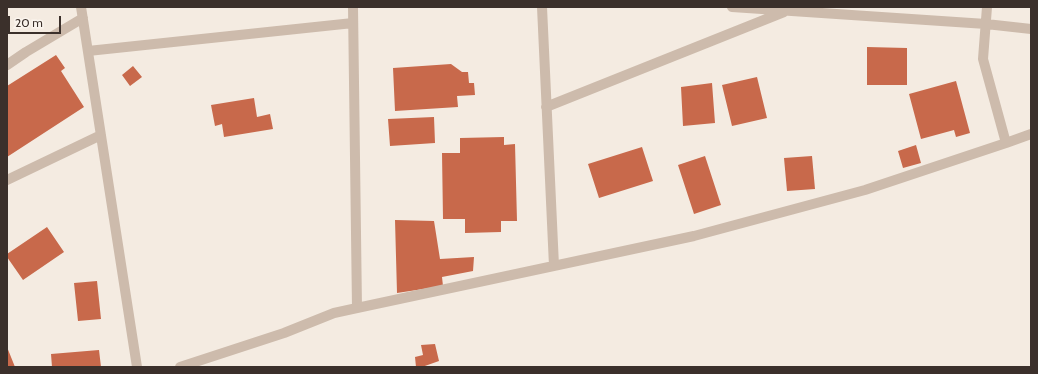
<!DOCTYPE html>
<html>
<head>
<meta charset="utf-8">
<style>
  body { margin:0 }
  #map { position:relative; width:1038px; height:374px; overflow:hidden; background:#f4ebe1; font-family:Cabin,sans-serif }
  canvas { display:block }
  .frame { position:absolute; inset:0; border:8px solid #3b302b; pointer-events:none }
  .scale { position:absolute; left:8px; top:16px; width:53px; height:18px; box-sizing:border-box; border:2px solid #3b302b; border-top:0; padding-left:5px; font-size:12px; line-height:14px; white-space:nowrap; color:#3b302b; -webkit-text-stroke:3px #fbf5ee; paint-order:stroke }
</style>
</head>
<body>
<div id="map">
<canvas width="1038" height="374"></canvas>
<div class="frame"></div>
<div class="scale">20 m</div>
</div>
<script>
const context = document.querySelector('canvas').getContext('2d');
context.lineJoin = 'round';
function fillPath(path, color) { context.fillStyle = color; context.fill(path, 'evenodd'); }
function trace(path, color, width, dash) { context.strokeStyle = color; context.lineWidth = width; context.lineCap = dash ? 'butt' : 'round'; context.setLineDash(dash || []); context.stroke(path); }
fillPath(new Path2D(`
  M867,47L907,48V85H867Z
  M56,55L65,68L61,71L84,107L7,157V86Z
  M451,64L462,72H468L469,83H474L475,95L457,96L458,107L395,111L393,68Z
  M133,66L142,77L130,86L122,75Z
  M757,77L767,118L732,126L722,85Z
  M956,81L970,133L956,137L954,130L921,139L909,94Z
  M712,83L715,123L683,126L681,87Z
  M254,98L257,117L270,114L273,129L224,137L222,124L215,126L211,105Z
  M434,117L435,143L390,146L388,119Z
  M504,137V145L515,144L517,221H501V232L465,233V219H443L442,153H460V138Z
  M916,145L921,163L903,168L898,151Z
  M642,147L653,181L599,198L588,164Z
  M705,156L721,205L694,214L678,165Z
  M812,156L815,189L787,191L784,158Z
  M395,220L434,221L440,259L474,257L473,271L442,277L443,286L397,293Z
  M47,227L64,252L23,280L7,257V254Z
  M97,281L101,319L78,321L74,283Z
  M435,344L439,361L422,367H416L415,357L423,355L421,345Z
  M7,347L15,367H7Z
  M99,350L101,367H52L51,354Z`), '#c8694b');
trace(new Path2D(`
  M81,7L137,367
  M353,7L357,308
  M542,7L554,266
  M732,7L986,24L1031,29
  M987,7L983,59L1006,143
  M88,51L353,23
  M7,65L26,52L83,18
  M546,107L784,12
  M7,180L101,135
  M180,367L284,333L334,313L357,308L694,236L865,190L1006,143L1031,134`), '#cdbbac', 10);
</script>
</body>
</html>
